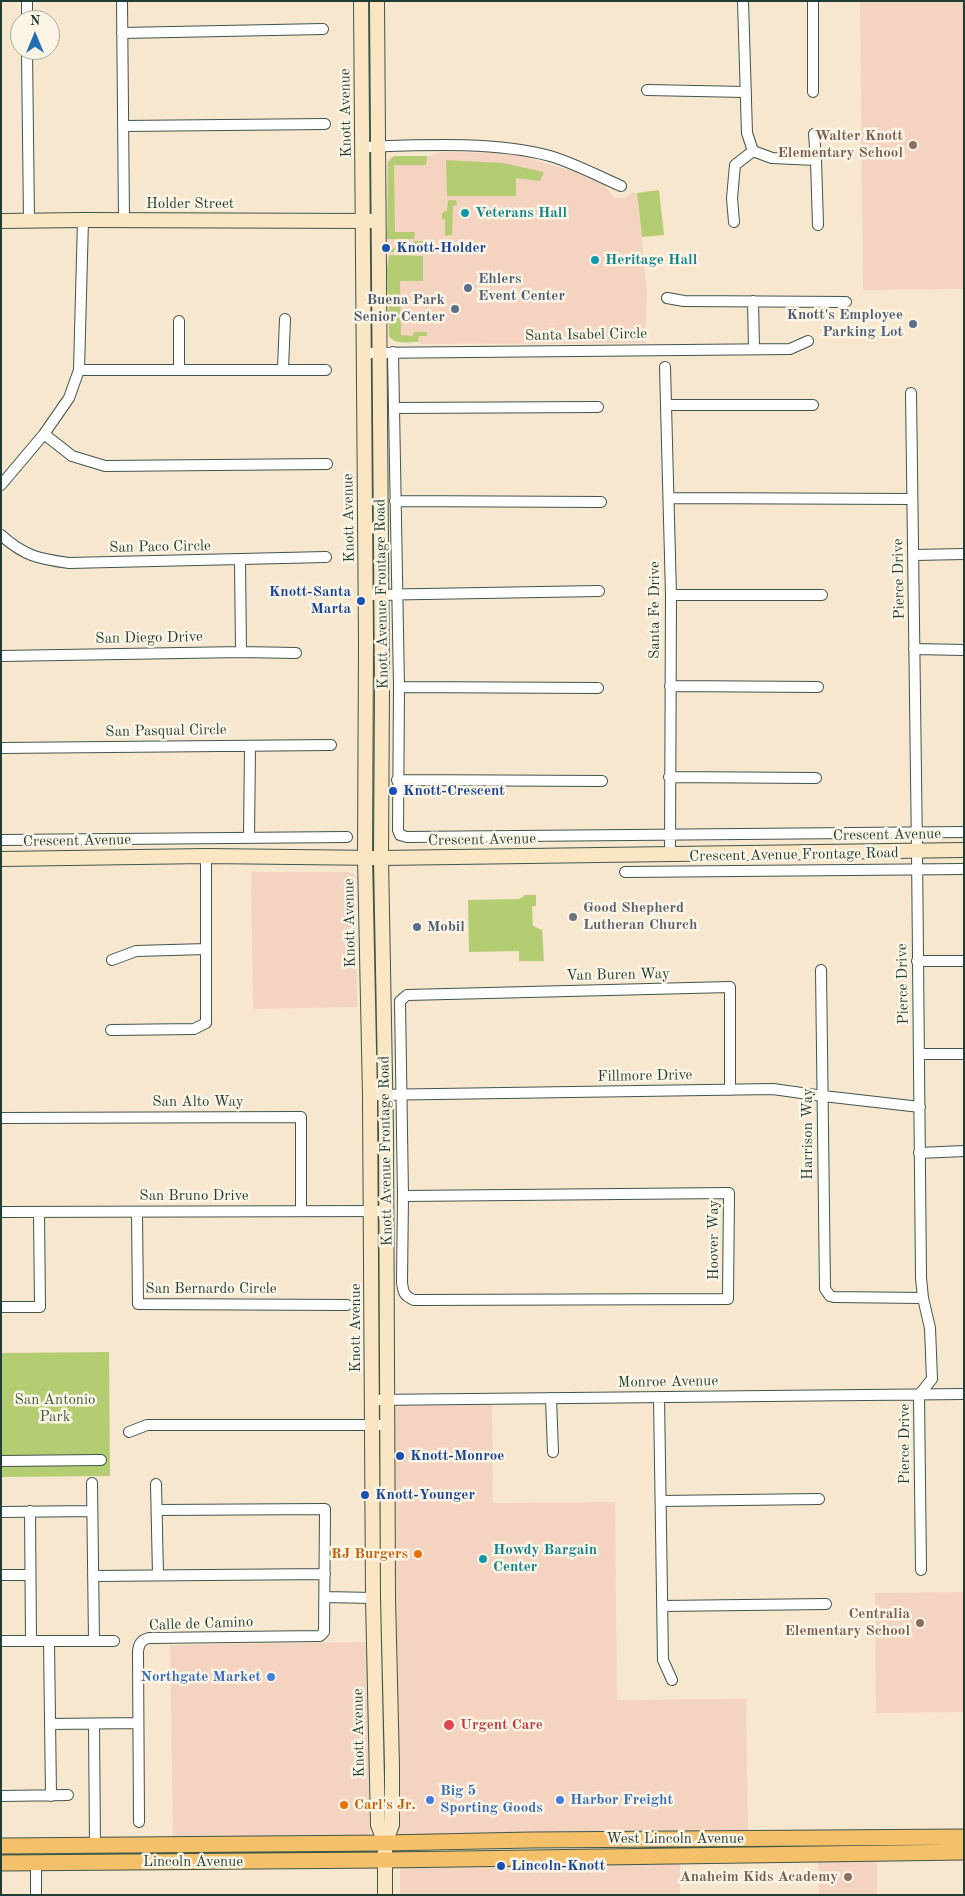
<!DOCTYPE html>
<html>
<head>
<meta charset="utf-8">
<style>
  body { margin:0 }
  #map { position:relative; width:965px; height:1896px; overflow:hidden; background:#f7e7cf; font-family:"Old Standard TT",serif }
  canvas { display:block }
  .frame { position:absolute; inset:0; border:2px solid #1f3d34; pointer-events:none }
  .north { position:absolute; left:10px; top:10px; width:50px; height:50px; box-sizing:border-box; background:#fcf5e5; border:1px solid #a4ab9e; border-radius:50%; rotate:0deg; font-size:14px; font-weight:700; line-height:20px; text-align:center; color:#1f3d34 }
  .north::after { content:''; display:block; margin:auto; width:18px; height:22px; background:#1f6fb2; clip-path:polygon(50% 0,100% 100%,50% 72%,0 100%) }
</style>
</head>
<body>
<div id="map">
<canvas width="965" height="1896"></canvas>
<div class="frame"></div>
<div class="north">N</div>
</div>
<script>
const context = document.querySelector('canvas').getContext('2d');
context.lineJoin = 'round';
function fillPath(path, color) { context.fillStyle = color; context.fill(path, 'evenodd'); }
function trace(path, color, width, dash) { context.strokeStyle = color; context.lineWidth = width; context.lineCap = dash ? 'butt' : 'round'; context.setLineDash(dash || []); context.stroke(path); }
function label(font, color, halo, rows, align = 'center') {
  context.font = font + ' "Old Standard TT",serif'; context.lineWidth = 5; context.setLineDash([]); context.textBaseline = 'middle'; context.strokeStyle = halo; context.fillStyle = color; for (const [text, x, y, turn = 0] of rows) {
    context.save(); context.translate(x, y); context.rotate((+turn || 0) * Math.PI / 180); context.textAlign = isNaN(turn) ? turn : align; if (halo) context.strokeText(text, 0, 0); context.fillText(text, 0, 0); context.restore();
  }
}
fillPath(new Path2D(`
  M860,1H964V289L863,290Z
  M441,152L501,153L521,156L576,172L604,185L615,198H624L633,192L637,194L647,292L645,343L420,344L418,342H397L392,339L389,336L387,161L390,157L394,156H430Z
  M251,872H347L353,874L356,879L357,1007L253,1009Z
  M492,1405L493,1503L615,1502L617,1700L746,1699L748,1832L397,1839L393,1406Z
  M964,1592V1712L876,1713L875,1593Z
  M368,1642L370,1837H173L170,1645Z
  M877,1858V1895H819L818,1859Z
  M680,1861V1895H400V1864Z`), '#f5d3c1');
fillPath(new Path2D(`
  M394,156H427L426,165H394L395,232H415L414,239H387L388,162Z
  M446,160L503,163L544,172L540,181L516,178V196H447Z
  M659,190L664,235L642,237L637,193Z
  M449,200H456L457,205L453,206L452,235L445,236V220L442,218V213L447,211L448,201Z
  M414,241H423V252H388V249H394L398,244H414Z
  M389,255L423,256V281H400L401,335L413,336L414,332H427V336H419L418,342C408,342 395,345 389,336L387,269Z
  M524,895H536V906H532L533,926L542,930L544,961H519V951L469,952L468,900L519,899L523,897Z
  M109,1352L110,1476L1,1477V1353Z`), '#b5cd72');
const street = new Path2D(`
  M27,1V20
  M122,1L124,220
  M813,1V92
  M122,33L323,29
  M27,50L29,221
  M647,90L746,92
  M124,126L325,124
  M814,134L816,160L818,225
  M364,147C422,145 494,141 550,156C574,163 598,176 621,186
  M753,151L772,158L816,160
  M734,222L732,198L735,165L753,151L747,133L743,1
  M667,298L684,301L846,302
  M753,301L754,349
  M179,321V369
  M393,352L399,687L398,830L400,835L407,837L964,832
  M364,353L790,349L808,341
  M665,367L671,595L670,853
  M283,369L285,319
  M79,370H326
  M911,393L917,851L921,1278L923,1298L930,1328L932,1379L919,1395L921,1570
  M666,405H813
  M394,408L598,407
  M44,434L72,456L105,466L327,464
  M1,485L44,434L69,398L79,370L83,220
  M669,498L912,499
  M395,501L601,502
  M1,535C24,556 39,559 69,563L326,557
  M914,555L964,554
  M240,560L241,652
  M366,595L599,591
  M671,595H822
  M914,649L964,650
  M1,656L241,652L296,653
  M670,686L818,687
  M399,687L598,688
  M1,748L331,745
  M669,777L816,778
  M397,780L602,781
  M249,838L250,746
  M1,840L347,837
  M625,872L964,869
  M112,960L136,951L206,949
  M917,961H964
  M821,970L825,1289L830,1296L834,1297L923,1298
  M111,1030L194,1029L206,1023V856
  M919,1054H964
  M370,1095L773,1089L823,1096L920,1107
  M1,1118L301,1117V1211
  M919,1153L964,1151
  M403,1196L729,1193L728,1299L414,1300C404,1296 403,1292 402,1282L403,1196L400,1001L407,995L730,987V1090
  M1,1212L387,1211
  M137,1212L138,1304L347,1305
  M1,1307H40L39,1212
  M659,1397L663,1660L672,1680
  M551,1398L553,1452
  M372,1400L964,1394
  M129,1432L147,1425H388
  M1,1461L101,1460
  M92,1483L94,1641
  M156,1484L158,1575
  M661,1501L819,1499
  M30,1511L31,1641
  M1,1512L92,1511
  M1,1575H30
  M93,1576L325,1574
  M325,1597L373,1598
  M662,1606L826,1604
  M1,1641H114
  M49,1641L51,1796
  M51,1724L138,1723
  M94,1724L95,1845
  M1,1796L68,1795
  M139,1822L138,1651C139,1644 141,1640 149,1638L320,1636L324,1632L325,1509L157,1510
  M36,1863V1895`);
const secondary = new Path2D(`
  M361,1L366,641L365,858L370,1096L373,1598L378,1825L385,1843
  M377,1L382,687L381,858L386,1132L388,1598L392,1766V1825L385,1843V1895
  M1,221L83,220L373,221
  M1,859L206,856L381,858L964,850`);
const primary = new Path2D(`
  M1,1846L385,1843L531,1840L964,1837
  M1,1863L385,1860L964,1852`);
trace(street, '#3f564b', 12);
trace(secondary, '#3f564b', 16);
trace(primary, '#3f564b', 17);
trace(street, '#fff', 10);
trace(secondary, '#fbe6c3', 14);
trace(primary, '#f4c16a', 15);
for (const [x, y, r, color] of [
  [913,145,5,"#8d6e63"],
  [465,213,5,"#0f9aa8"],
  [386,248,5,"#1a4fb4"],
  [595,260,5,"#0f9aa8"],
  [468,288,5,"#5c6f8a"],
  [455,309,5,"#5c6f8a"],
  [913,324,5,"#5c6f8a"],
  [361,601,5,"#1a4fb4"],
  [393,791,5,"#1a4fb4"],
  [573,917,5,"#6b7280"],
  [417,927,5,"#5c6f8a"],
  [400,1456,5,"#1a4fb4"],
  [365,1495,5,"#1a4fb4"],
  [418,1554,5,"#e8710a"],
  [483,1559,5,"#0f9aa8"],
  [920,1623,5,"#8d6e63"],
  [271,1677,5,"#3f7fe0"],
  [449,1725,6,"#e0444e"],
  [430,1800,5,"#3f7fe0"],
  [560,1800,5,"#3f7fe0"],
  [344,1805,5,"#e8710a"],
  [501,1866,5,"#1a4fb4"],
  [848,1877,5,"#8d6e63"]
]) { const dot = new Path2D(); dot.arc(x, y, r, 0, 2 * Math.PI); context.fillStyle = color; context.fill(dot); trace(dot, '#fcf5e5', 2); }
label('15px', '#1f3d34', '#fcf5e5', [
  ["Knott Avenue",346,113,-91],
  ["Holder Street",190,204],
  ["Santa Isabel Circle",586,335,-1],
  ["Knott Avenue",349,518,-91],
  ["San Paco Circle",160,547,-1],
  ["Pierce Drive",899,579,-91],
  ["Knott Avenue Frontage Road",382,594,-91],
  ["Santa Fe Drive",655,610,-90],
  ["San Diego Drive",149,638,-1],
  ["San Pasqual Circle",166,731,-1],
  ["Crescent Avenue",887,835,-1],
  ["Crescent Avenue",482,840,-1],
  ["Crescent Avenue",77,841,-1],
  ["Crescent Avenue Frontage Road",794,855,-1],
  ["Knott Avenue",350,923,-91],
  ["Van Buren Way",618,975,-1],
  ["Pierce Drive",903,984,-91],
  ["Fillmore Drive",645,1076,-1],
  ["San Alto Way",198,1102],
  ["Harrison Way",808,1134,-90],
  ["Knott Avenue Frontage Road",386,1151,-91],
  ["San Bruno Drive",194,1196],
  ["Hoover Way",714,1240,-90],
  ["San Bernardo Circle",211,1289],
  ["Knott Avenue",356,1328,-90],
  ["Monroe Avenue",668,1382,-1],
  ["Pierce Drive",905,1444,-90],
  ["Calle de Camino",201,1624,-2],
  ["Knott Avenue",359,1733,-91],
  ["West Lincoln Avenue",675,1839],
  ["Lincoln Avenue",193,1862]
]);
label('bold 15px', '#785e54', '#fcf5e5', [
  ["Walter Knott",903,136],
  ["Elementary School",903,153],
  ["Centralia",910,1614],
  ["Elementary School",910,1631],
  ["Anaheim Kids Academy",838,1877]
], 'right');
label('bold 15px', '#0d838f', '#fcf5e5', [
  ["Veterans Hall",475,213],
  ["Heritage Hall",605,260],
  ["Howdy Bargain",493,1550],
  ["Center",493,1567]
], 'left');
label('bold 15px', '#164399', '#fcf5e5', [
  ["Knott-Holder",396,248],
  ["Knott-Santa",351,592,"right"],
  ["Marta",351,609,"right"],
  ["Knott-Crescent",403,791],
  ["Knott-Monroe",410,1456],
  ["Knott-Younger",375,1495],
  ["Lincoln-Knott",511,1866]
], 'left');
label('bold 15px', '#4e5e75', '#fcf5e5', [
  ["Ehlers",478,279],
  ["Event Center",478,296],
  ["Buena Park",445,300,"right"],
  ["Senior Center",445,317,"right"],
  ["Knott's Employee",903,315,"right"],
  ["Parking Lot",903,332,"right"],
  ["Mobil",427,927]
], 'left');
label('bold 15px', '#5b616d', '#fcf5e5', [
  ["Good Shepherd",583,908],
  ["Lutheran Church",583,925]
], 'left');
label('15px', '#3d5a40', '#fcf5e5', [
  ["San Antonio",55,1400],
  ["Park",55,1417]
]);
label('bold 15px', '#c56008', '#fcf5e5', [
  ["RJ Burgers",408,1554],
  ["Carl's Jr.",354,1805,"left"]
], 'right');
label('bold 15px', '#366cbe', '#fcf5e5', [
  ["Northgate Market",261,1677,"right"],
  ["Big 5",440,1791],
  ["Sporting Goods",440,1808],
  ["Harbor Freight",570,1800]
], 'left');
label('bold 15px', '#be3a42', '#fcf5e5', [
  ["Urgent Care",460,1725]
], 'left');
</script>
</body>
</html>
